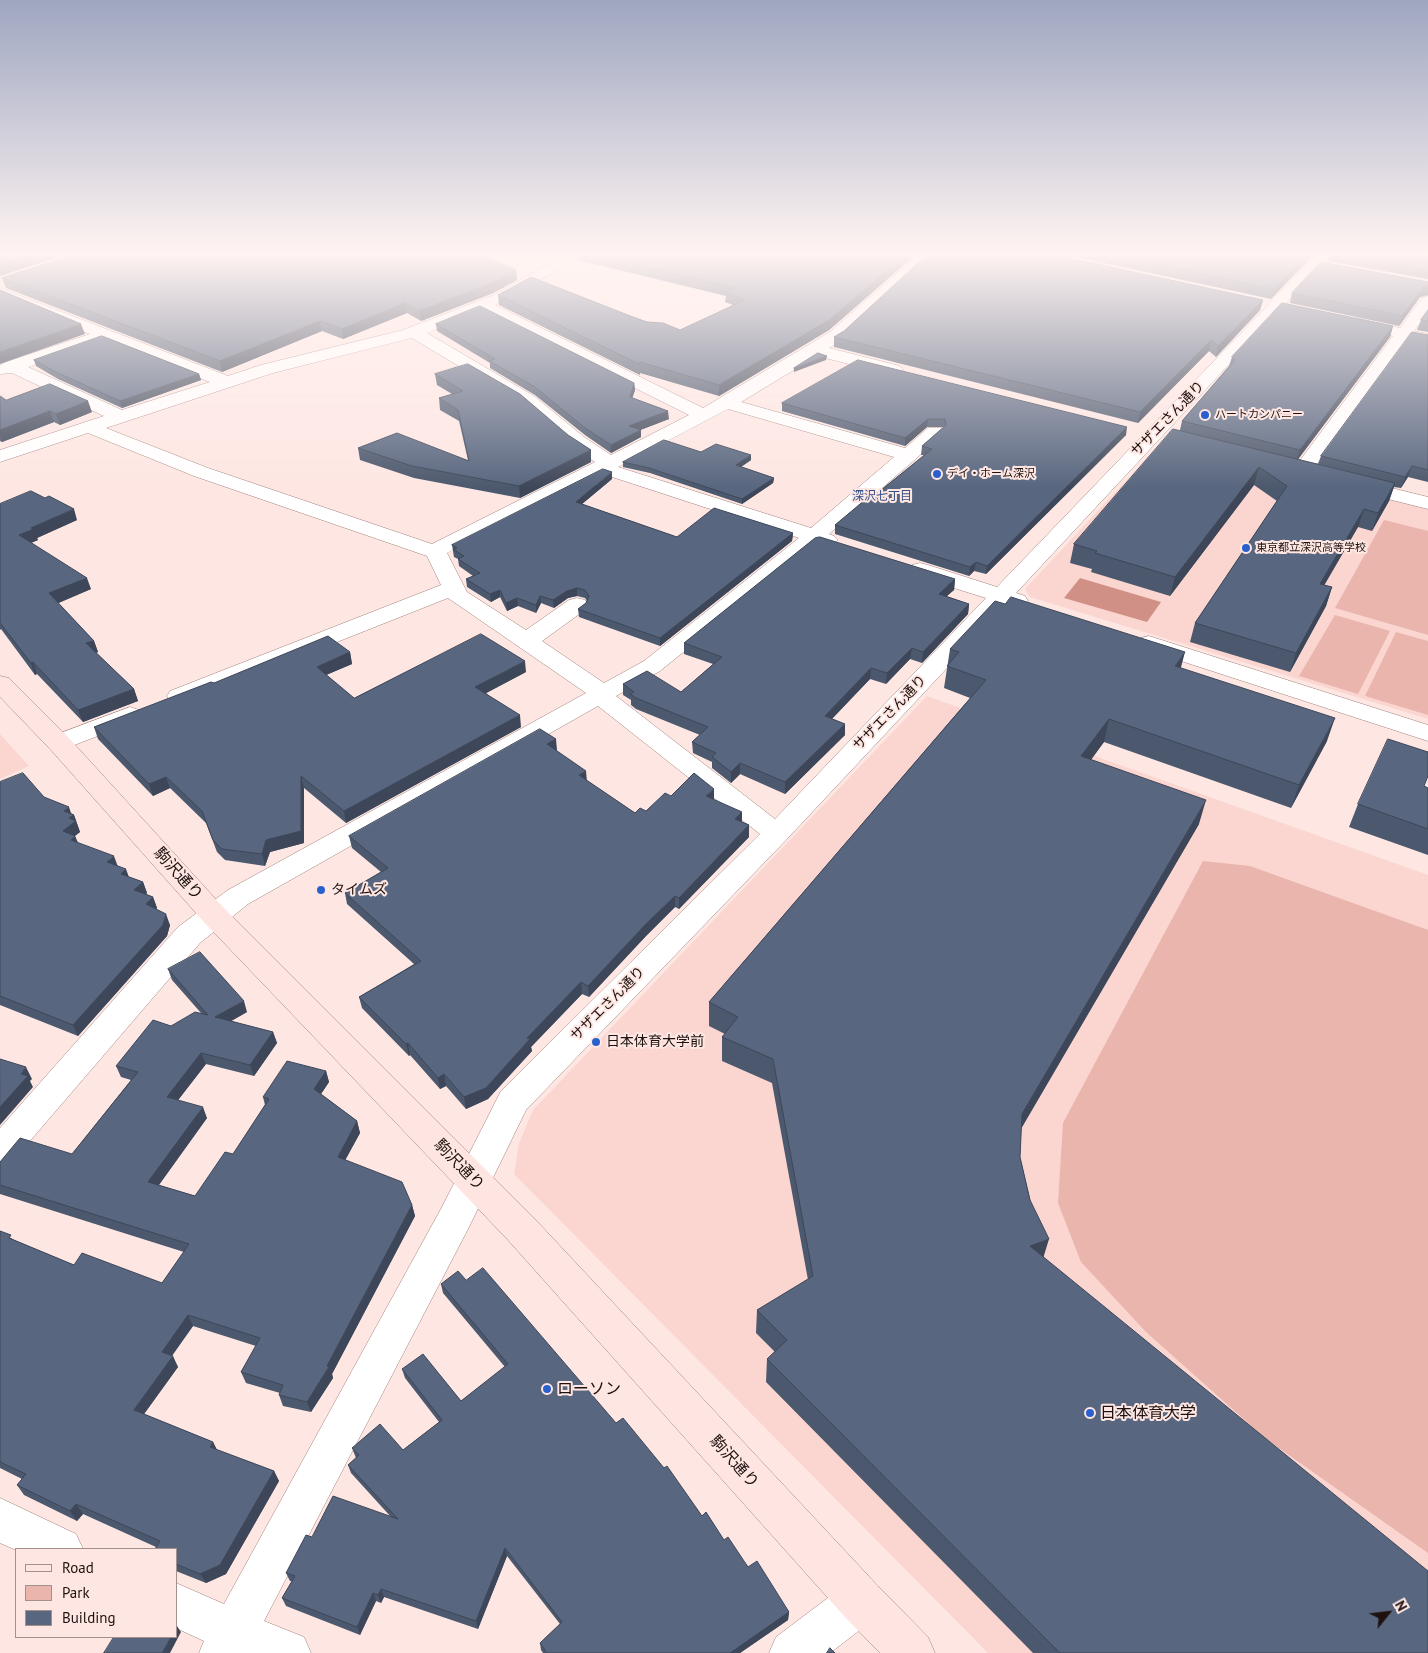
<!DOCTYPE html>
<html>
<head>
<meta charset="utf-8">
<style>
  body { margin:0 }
  #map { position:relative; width:1428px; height:1653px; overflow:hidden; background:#fee7e3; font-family:"PT Sans",sans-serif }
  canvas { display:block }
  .legend { position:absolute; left:15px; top:1548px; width:162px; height:90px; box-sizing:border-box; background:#fee7e3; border:1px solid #a4918e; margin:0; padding:6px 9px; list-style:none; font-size:15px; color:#1e110f }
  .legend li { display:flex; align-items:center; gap:10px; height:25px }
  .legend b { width:25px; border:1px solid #a4918e }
  .north { position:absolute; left:1363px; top:1588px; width:50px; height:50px; -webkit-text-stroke:4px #fee7e3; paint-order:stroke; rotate:61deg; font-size:14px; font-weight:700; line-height:20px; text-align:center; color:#1e110f }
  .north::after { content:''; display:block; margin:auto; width:18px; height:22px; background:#1e110f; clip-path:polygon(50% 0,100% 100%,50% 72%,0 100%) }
</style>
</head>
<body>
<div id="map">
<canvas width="1428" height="1653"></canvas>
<ul class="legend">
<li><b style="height:6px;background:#fee5e1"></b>Road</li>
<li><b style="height:14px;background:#eab5ac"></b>Park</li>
<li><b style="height:14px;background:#58667f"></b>Building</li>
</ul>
<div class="north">N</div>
</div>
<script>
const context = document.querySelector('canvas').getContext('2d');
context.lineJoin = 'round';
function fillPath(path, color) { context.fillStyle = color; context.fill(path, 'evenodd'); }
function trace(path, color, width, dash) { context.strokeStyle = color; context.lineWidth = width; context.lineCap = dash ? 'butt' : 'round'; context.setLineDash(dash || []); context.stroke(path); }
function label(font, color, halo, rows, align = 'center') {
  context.font = font + ' "PT Sans","Noto Sans JP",sans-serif'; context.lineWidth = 4; context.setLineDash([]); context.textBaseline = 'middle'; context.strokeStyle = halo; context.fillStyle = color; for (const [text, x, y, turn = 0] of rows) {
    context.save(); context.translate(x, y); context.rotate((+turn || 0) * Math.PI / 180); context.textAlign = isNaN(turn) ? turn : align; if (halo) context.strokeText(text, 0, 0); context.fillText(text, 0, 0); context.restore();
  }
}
fillPath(new Path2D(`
  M1164,440L1428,507V719L1030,597L1025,589Z
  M927,696L1428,875V1653H988L514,1174L519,1143L533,1110Z
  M0,734L29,766L0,779Z`), '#fbd6d0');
fillPath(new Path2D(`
  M1384,520L1428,531V635L1335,608Z
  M1335,615L1390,631L1358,694L1299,676Z
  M1396,632L1428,641V715L1365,696Z
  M1203,861L1250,866L1428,930V1553L1266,1439L1146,1332L1081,1262L1058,1203L1063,1123Z`), '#eab5ac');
fillPath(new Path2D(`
  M1080,578L1161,602L1147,622L1064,598Z`), '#d09085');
const minor = new Path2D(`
  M564,256H582L495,305L703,408L830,332L917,256H933L842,340L829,348L900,366L903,370L900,374L894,375L817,356L741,402L905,448L928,428H942L944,432L942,436L829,534L834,536L838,540L834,544L827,546L817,544L660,671L616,696L775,819L986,598L912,575L909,570L912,565L920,563L928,565L997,587L1315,256H1330L1016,593L1025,596L1028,601L1025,606L1017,608L1006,605L787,839L526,1110L468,1229L264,1621L304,1637L311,1653H199L204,1641L176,1628V1583L224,1604L442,1207L501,1091L760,834L598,706L248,904L200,943L12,1162L0,1166V1128L178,927L228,890L586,693L448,598L188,701L179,703L170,701L167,696L170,691L441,585L427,556L194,476L88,433L0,462V450L104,416L12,373L0,374V365L6,362L90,334L0,298V288L228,376L261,365L403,330L494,295ZM481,311L689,415L611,455L584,437L534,396L427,333ZM412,338L522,404L570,445L595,462L432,544L208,468L106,428L273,373ZM104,340L210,382L122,410L28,367ZM728,409L894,457L811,528L618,467ZM603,474L799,538L644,661L604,683L542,641L585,610L588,605L585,600L577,598L569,600L526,630L467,592L447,553Z
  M1428,296V312L1414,331L1428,334V344L1408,339L1309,475H1295L1292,471L1295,467L1393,336L1350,326L1348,323L1350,320L1356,318L1400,328L1422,298Z
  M1355,479L1428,497V509L1348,489L1345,485L1348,481Z
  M1149,636L1428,725V741L1141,648L1137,643L1141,638Z
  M130,707L139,710L143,715L139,720L59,751L50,749L46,743L50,737Z
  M0,1498L76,1534L83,1549L16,1550L0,1543Z
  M861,1579L877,1585L883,1601L877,1617L830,1653H769L776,1637L845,1585Z`);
const secondary = new Path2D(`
  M0,676L9,678L68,737L223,907L533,1217L877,1585L928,1637L935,1653H880L845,1617L507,1239L203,921L50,749L0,697Z`);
trace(minor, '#a2807a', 1);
trace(secondary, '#a2807a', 1);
fillPath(minor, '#fff');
fillPath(secondary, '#fee5e1');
fillPath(new Path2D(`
  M578,256H914L829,330L719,396L640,373V375L499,305L498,295L633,317L647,322L680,330L733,305L725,302L726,296L578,260Z
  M1072,256H1312L1271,299Z
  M1330,256H1428V279L1328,261Z
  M516,270L517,280L493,293L421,321L407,313L343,339L322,331L222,372L6,288L2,278Z
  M1428,282V295L1420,297L1399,326L1290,303L1292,293Z
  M1263,300L1260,310L1216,357L1209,351L1138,423L834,347V337L844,331Z
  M1428,310V332L1417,330L1421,320Z
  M436,324L634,383L635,390L632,398L669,419L640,430L641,437L611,453L585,435L535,395L490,368V363L437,331Z
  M1393,326L1390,337L1298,459L1318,464L1321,456L1428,335V482L1408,477L1401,488L1394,487L1389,501L1372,531L1358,527L1324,585L1332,587L1326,606L1290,672L1190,642L1195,623L1277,501L1254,485L1170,596L1091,572L1092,569L1070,563L1074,544L1180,430L1182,421L1229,366L1232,357Z
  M34,360L199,374L201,380L122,408L58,379L36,366Z
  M435,374L568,435L591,450V462L520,498L414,478L360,460L358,448L468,460L459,421L440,410L439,398L452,394L437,385Z
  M0,396L6,400L92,412L60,425L54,422L2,442L0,441Z
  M782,403L1126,435L986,574L974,571L969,576L835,534V525L875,495L924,455H921L922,446L944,427H927L905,446L782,411Z
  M701,452L751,460L741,467L774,478L773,483L742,504L650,473L623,467V462Z
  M612,479L582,504L677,537L793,533L792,541L660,646L579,617L578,609L586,603L587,601L585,598L577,596L568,598L554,608L541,603L536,613L518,606L507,611L500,597L491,602L467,587L466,579L473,576L459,566L458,559L454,557L452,545Z
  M0,504L77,520L37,538L38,540L31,543L91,589L58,603L94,641L98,652L96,653L134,689L138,701L83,722L37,674L35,675L1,629L0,630Z
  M955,579L954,590L946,596L969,604L968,614L922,663L910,659L886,684L870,679L832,719L845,724V735L785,794L740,774L731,783L712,768V762L693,753L692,742L700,735L636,709L631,705V700L623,695V684L681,692L713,664L684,654V643Z
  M950,649L1181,668L1327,741L1291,808L1104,742L1091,760L1199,824L1021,1129L1020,1157L1044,1258L1428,1653H1033L766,1382L767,1359L775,1352L756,1333L757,1310L808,1280L772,1083L722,1061V1037L725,1034L709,1026V1002L970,698L944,688Z
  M350,652L352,664L326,675L354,698L526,672L486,693L521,727L346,823L304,788V843L270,852L265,866L225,860L217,852L206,823L170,788L153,796L98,739L94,727L214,683Z
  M556,739V750L586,780L635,813L646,811L671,796L714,800L742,822L749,825V837L679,909L675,907L646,936L589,997L582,994L531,1047L532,1051L488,1099L466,1109L446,1086L440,1089L410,1055L409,1056L362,1008L359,997L414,964L347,904L345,893L381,872L352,848L349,836Z
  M0,782L44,797L74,815L80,832L75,836L77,842L118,866L129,877L143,882L147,893L146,894L153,897L157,908L156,909L170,925L167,936L78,1036L0,1005Z
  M1424,786L1428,788V855L1349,827L1358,804Z
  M168,969L247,1012L231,1021L273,1032L277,1043L254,1076L206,1064L178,1100L207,1118L159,1185L195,1196L233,1154L265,1105L263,1097L326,1071L329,1082L321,1094L357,1121L360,1133L345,1160L412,1205L415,1216L332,1374L333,1378L311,1412L283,1406L279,1395L280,1393L246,1383L241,1372L256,1346L193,1326L172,1356L178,1367L144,1414L213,1442L217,1450L274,1471L279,1481L226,1574L206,1583L176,1571V1549L156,1547L83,1514L77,1521L24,1495L17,1485L22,1479L0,1468V1231L14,1240L74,1265L162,1283L184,1252L0,1194V1162L72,1154L131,1080L121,1077L116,1066L171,1026L201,1013L172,980Z
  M466,1280L616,1423L724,1540L789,1612L788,1620L740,1653H543L541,1650L540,1643L560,1624L507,1556L478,1629L384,1597L381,1603L376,1601L360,1635L286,1606L282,1598L292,1581H290L286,1573L312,1537L391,1517L351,1473L348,1465L356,1458L352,1448L403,1450L439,1422L405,1378L402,1369L461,1401L505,1367L443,1293L441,1284Z`), '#4c586d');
fillPath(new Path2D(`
  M28,256H61L0,276V265Z
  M904,256H914L829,330L719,396V385Z
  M1306,256H1312L1271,299L1274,289Z
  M516,270L517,280L493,293L421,321L419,311Z
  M1428,286V295L1420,297L1399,326L1402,316L1424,287Z
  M1263,300L1260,310L1216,357L1218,346Z
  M405,303L407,313L343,339L342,329Z
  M320,321L322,331L222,372L220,361Z
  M81,324L85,334L0,364V352Z
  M1393,326L1390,337L1296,462L1300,450Z
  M1211,340L1209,351L1138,423L1140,412Z
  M827,356L826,360L794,372V368Z
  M199,374L201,380L122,408L120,401Z
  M634,383L635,390L630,405V397Z
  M88,401L92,412L60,425L56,414Z
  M50,411L54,422L2,442L0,436V430Z
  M668,411L669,419L630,434L629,426Z
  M928,419L927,427L905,446V438Z
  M1127,427L1126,435L986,574L987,566Z
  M641,430V437L611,453V445Z
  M591,450V462L520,498L519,486Z
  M751,455V460L736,470V465Z
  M1412,466L1408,477L1401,488L1405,477Z
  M1259,467L1254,485L1170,596L1175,577Z
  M612,472V479L576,509V502Z
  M774,478L773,483L742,504V499Z
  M1395,483L1389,501L1372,531L1378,513Z
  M74,509L77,520L37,538L38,540L23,546L19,535L31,528Z
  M1364,509L1358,527L1314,603L1320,584Z
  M793,533L792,541L660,646V638Z
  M976,562L974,571L969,576L970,567Z
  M87,578L91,589L54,605L49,593Z
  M955,579L954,590L938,604L939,594Z
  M1332,587L1326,606L1290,672L1296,653Z
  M577,588V596L568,598L554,608L553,600L567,591Z
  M500,590V597L491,602L490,594Z
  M540,596L541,603L536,613V605Z
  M517,598L518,606L507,611L506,603Z
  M969,604L968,614L922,663L923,652Z
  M94,641L98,652L90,655L86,643Z
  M912,648L910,659L886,684L887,673Z
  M350,652L352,664L319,678L317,667Z
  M1185,652L1179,675L1175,666Z
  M525,661L526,672L477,698L475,687Z
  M33,662L37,674L35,675L31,663Z
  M871,668L870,679L824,727L825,716Z
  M134,689L138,701L83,722L78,710Z
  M520,715L521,727L346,823L344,811Z
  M1335,718L1327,741L1291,808L1299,785Z
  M1109,719L1104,742L1076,779L1081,756Z
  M845,724V735L785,794V782Z
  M556,739L557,750L548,755L547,744Z
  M740,763V774L731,783V772Z
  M586,771L587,782L579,775Z
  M301,776L304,788V843L270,852L265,866L262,854L266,840Z
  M166,777L170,788L153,796L149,784Z
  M714,789V800L706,796Z
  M1206,800L1199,824L1016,1137L1022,1114Z
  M69,807L72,816L74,815L80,832L67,842L63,831L64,811Z
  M742,812V823L735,819Z
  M749,825V837L679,909V898Z
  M75,836L80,847L71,840Z
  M114,856L118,867L107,862Z
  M126,869L130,880L121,874Z
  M143,882L147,893L138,901L134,890Z
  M675,896V907L646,936L589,997L588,986L646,924Z
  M153,897L157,908L150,915L146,904Z
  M166,914L170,925L167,936L78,1036L73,1025Z
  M581,982L582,994L531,1047L532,1051L488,1099L466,1109L464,1097L527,1038Z
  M244,1001L247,1012L219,1028L215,1017Z
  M273,1032L277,1043L254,1076L250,1065Z
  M408,1043L410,1055L409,1056L406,1044Z
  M201,1053L206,1064L172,1108L167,1097Z
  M26,1067L32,1079L30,1081L33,1087L0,1125V1107L21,1074Z
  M326,1071L329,1082L317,1100L314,1089Z
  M444,1074L446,1086L440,1089L438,1078Z
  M203,1107L207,1118L153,1193L148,1182Z
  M357,1121L360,1133L341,1168L338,1157Z
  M412,1205L415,1216L332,1374L333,1378L311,1412L307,1402L327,1366Z
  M1049,1239L1042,1262L1030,1246Z
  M188,1315L193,1326L167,1362L162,1352Z
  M173,1356L178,1367L139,1421L134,1410Z
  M213,1442L218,1452L210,1447Z
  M274,1471L279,1481L226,1574L206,1583L200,1574Z
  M76,1504L83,1514L77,1521L70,1511Z
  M505,1548L507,1556L478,1629L476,1621Z
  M381,1589L384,1597L381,1603L378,1595Z
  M373,1593L376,1601L360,1635L357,1627Z
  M789,1612L788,1620L740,1653H730Z
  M176,1626H177L181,1632L170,1653H162L171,1637H176Z`), '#3e4759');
const building = new Path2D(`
  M0,256H28L0,265Z
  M71,256H484L516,270L492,283L419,311L405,303L342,329L320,321L220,361L2,278Z
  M601,256H904L829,320L719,385L640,362L639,364L498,295L531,277L633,317L647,322L663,323L680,330L745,300L726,292L734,288Z
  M926,256H1059L1263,300L1218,346L1211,340L1140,412L834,337L844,331Z
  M1119,256H1306L1274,289Z
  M1359,256H1428V269Z
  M1321,262L1428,282V286L1424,287L1402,316L1292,293Z
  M0,290L81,324L0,352Z
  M1282,303L1393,326L1300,450L1182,421L1235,360L1232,357Z
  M480,306L634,383L630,397L668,411L629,426L641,430L611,445L585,428L535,387L489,361L495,359L436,324Z
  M1428,310V321L1421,320Z
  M1412,332L1428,335V470L1412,466L1405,477L1321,456Z
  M102,336L199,374L120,401L56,372L34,360Z
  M818,353L827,356L794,368Z
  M858,360L1127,427L987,566L976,562L970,567L835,525L872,494L875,495L932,449L922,446L946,425L945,419H928L905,438L782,403Z
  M468,364L520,394L568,435L591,450L519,486L412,466L358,448L397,433L469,461L458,410L439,398L463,391L435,374Z
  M50,384L88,401L56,414L50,411L0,430V396L6,400Z
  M1173,429L1395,483L1378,513L1364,509L1320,584L1332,587L1296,653L1195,623L1287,486L1259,467L1175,577L1095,553L1097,551L1074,544Z
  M664,440L701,452L716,444L751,455L736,465L774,478L742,499L649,468L623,462Z
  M603,469L612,472L576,502L677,537L714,508L793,533L660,638L578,609L586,603L589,596L585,590L577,588L567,591L553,600L540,596L536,605L517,598L506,603L500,590L490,594L466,579L480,573L458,559L464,556L453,549L457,548L452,545Z
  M31,491L45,498L49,496L74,509L31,528L34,529L19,535L87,578L49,593L94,641L86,643L134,689L78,710L33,662L31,663L0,623V504Z
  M820,537L955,579L939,594L969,604L923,652L912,648L887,673L871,668L825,716L845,724L785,782L740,763L731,772L712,757L716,753L692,742L708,727L636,698L630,694L634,692L623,684L647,671L681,692L722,657L684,643L815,538Z
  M1011,597L1185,652L1175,666L1335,718L1299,785L1109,719L1081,756L1206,800L1022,1114L1020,1157L1030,1200L1049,1239L1030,1246L1428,1571V1653H1060L767,1359L787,1340L757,1310L813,1276L773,1059L722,1037L738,1017L709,1002L986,680L947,666L959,652L950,649L995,601L1005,604Z
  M481,634L525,661L475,687L520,715L344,811L301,776V831L266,840L262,854L222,849L213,840L202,811L166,777L149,784L94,727L211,682L214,683L328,636L350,652L317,667L354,698Z
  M540,729L556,739L547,744L586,771L579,775L635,813L640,808L646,811L665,793L671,796L694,773L714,789L706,796L742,812L735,819L749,825L679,898L675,896L646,924L588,986L581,982L527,1038L530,1039L486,1088L464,1097L444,1074L438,1078L408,1043L406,1044L359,997L421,961L345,893L388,868L349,836Z
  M1388,739L1428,752V776L1424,786L1428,788V829L1358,804Z
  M23,773L44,797L69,807L64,811L74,815L69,818L76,821L63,831L75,836L71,840L114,856L107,862L126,869L121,874L143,882L134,890L153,897L146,904L166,914L163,925L73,1025L0,996V782Z
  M200,952L244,1001L215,1017L273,1032L250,1065L201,1053L167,1097L203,1107L148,1182L195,1196L225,1152L233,1154L269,1099L263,1097L287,1061L326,1071L314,1089L357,1121L338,1157L402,1182L412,1205L327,1366L329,1367L307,1402L279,1395L283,1385L241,1372L260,1338L188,1315L162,1352L173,1356L134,1410L213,1442L210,1447L274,1471L220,1565L200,1574L176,1564V1549H155L160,1541L76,1504L70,1511L17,1485L26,1474L0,1462V1231L11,1235L9,1238L74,1265L82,1253L162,1283L189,1244L0,1185V1162L20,1138L72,1154L138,1072L116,1066L153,1020L171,1026L195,1012L208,1015L168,969Z
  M0,1059L26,1067L21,1074L28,1076L0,1107Z
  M483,1268L616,1423L623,1418L664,1468L667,1466L702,1516L706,1512L724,1540L728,1537L748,1567L757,1561L789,1612L730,1653H547L540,1643L562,1622L505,1548L476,1621L381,1589L378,1595L373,1593L357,1627L282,1598L295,1576L286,1573L306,1535L312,1537L333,1496L398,1519L348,1465L359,1455L352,1448L380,1424L403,1450L442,1420L402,1369L423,1354L461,1401L508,1364L441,1284L458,1271L466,1280Z
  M114,1637H171L162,1653H104Z
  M830,1648L835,1653H827Z`);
fillPath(building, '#58667f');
trace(building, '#3e4759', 1);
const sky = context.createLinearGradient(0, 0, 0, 488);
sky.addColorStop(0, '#9ea6c0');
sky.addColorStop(0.52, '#fff4f2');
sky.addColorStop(1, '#fff4f200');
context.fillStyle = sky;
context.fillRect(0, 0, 1428, 488);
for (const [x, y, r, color] of [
  [1205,415,5,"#2a60ce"],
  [937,474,5,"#2a60ce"],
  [1246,548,5,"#2a60ce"],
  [321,890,5,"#2a60ce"],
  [596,1042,5,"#2a60ce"],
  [547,1389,5,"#2a60ce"],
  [1090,1413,5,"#2a60ce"]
]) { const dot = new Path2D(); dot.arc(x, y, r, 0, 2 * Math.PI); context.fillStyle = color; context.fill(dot); trace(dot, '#fee7e3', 2); }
label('11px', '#1e110f', '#fee7e3', [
  ["ハートカンパニー",1215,415],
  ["デイ・ホーム深沢",947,474],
  ["東京都立深沢高等学校",1256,548]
], 'left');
label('12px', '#34518a', '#fee7e3', [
  ["深沢七丁目",882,497]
]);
label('14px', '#1e110f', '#fee7e3', [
  ["サザエさん通り",1168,419,-46],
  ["サザエさん通り",890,713,-46],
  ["サザエさん通り",608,1004,-45]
]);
label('14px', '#1e110f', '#fee7e3', [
  ["タイムズ",331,890],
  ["日本体育大学前",606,1042]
], 'left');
label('16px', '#1e110f', '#fee7e3', [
  ["駒沢通り",178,874,48],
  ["駒沢通り",459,1165,46],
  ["駒沢通り",734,1462,48]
]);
label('16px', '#1e110f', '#fee7e3', [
  ["ローソン",557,1389],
  ["日本体育大学",1100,1413]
], 'left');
</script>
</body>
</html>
